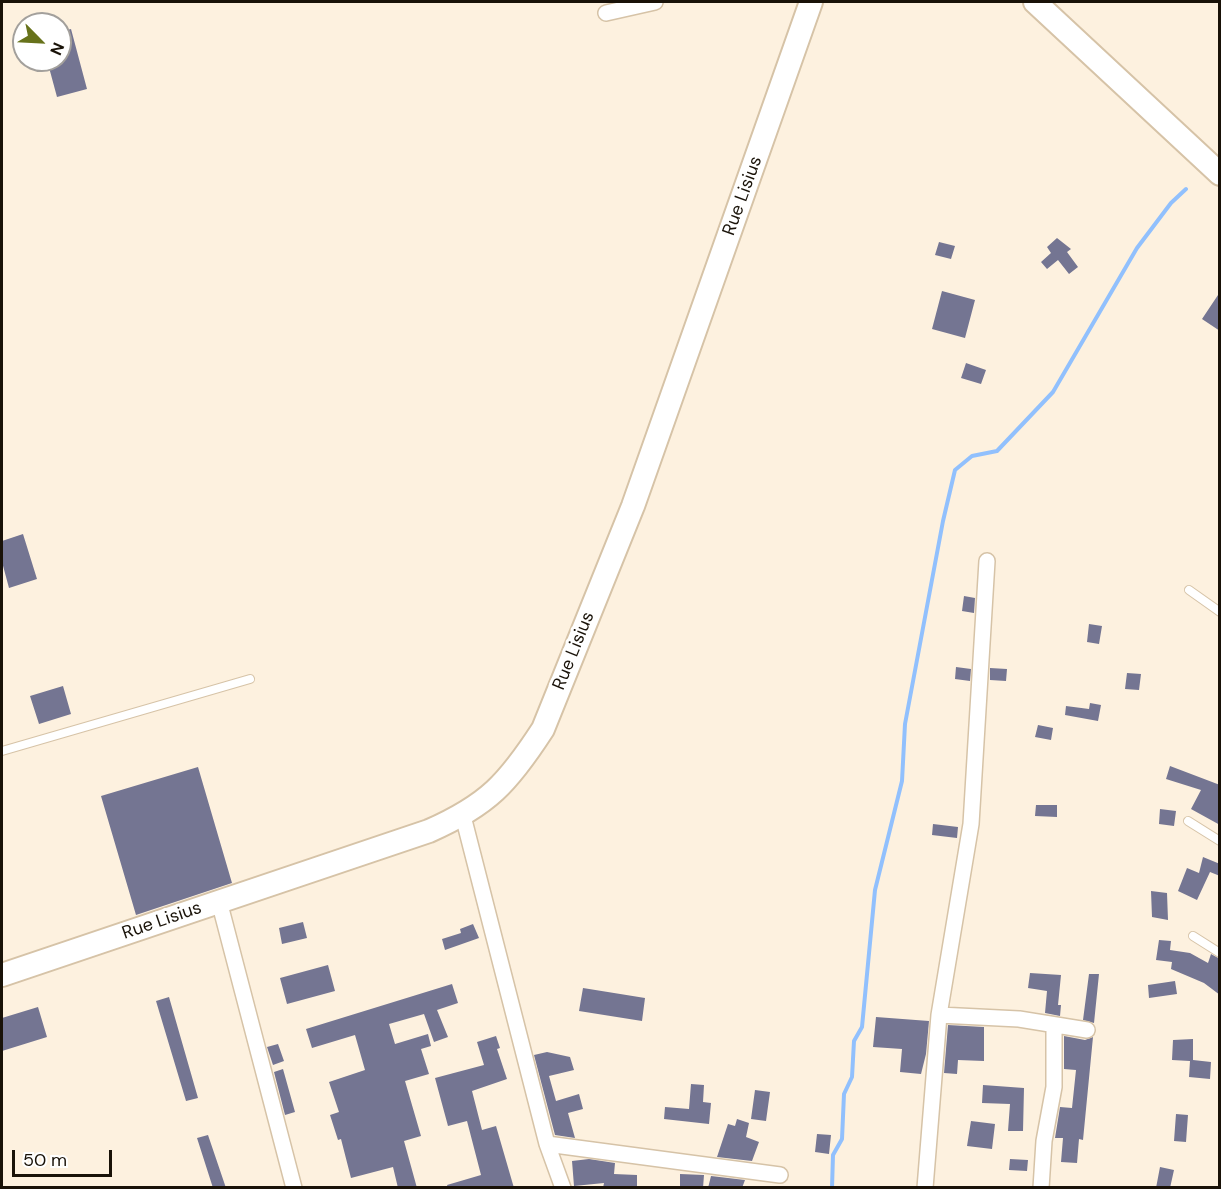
<!DOCTYPE html>
<html>
<head>
<meta charset="utf-8">
<style>
  body { margin:0 }
  #map { position:relative; width:1221px; height:1189px; overflow:hidden; background:#fdf1df; font-family:"DM Sans",sans-serif }
  canvas { display:block }
  .frame { position:absolute; inset:0; border:3px solid #191208; pointer-events:none }
  .north { position:absolute; left:12px; top:12px; width:60px; height:60px; box-sizing:border-box; background:#fff; border:2px solid #a3a09c; border-radius:50%; rotate:114deg; font-size:16px; font-weight:700; line-height:24px; text-align:center; color:#191208 }
  .north::after { content:''; display:block; margin:auto; width:21px; height:27px; background:#67721b; clip-path:polygon(50% 0,100% 100%,50% 72%,0 100%) }
  .scale { position:absolute; left:12px; top:1150px; width:100px; height:27px; box-sizing:border-box; border:3px solid #191208; border-top:0; padding-left:8px; font-size:18px; line-height:21px; white-space:nowrap; color:#191208; -webkit-text-stroke:4px #fff; paint-order:stroke }
</style>
</head>
<body>
<div id="map">
<canvas width="1221" height="1189"></canvas>
<div class="frame"></div>
<div class="north">N</div>
<div class="scale">50 m</div>
</div>
<script>
const context = document.querySelector('canvas').getContext('2d');
context.lineJoin = 'round';
function trace(path, color, width, dash) { context.strokeStyle = color; context.lineWidth = width; context.lineCap = dash ? 'butt' : 'round'; context.setLineDash(dash || []); context.stroke(path); }
function fillPath(path, color) { context.fillStyle = color; context.fill(path, 'evenodd'); }
function label(font, color, halo, rows, align = 'center') {
  context.font = font + ' "DM Sans",sans-serif'; context.lineWidth = 6; context.setLineDash([]); context.textBaseline = 'middle'; context.strokeStyle = halo; context.fillStyle = color; for (const [text, x, y, turn = 0] of rows) {
    context.save(); context.translate(x, y); context.rotate((+turn || 0) * Math.PI / 180); context.textAlign = isNaN(turn) ? turn : align; if (halo) context.strokeText(text, 0, 0); context.fillText(text, 0, 0); context.restore();
  }
}
trace(new Path2D(`
  M832,1188L833,1155L842,1139L844,1094L852,1077L854,1041L862,1027L875,890L902,781L905,724L943,521L955,470L972,456L997,451L1053,392L1137,248L1171,203L1186,189`), '#91c0fd', 4);
fillPath(new Path2D(`
  M71,29L87,89L57,97L47,60H60V32Z
  M1057,238L1071,249L1067,252L1078,267L1069,274L1058,260L1047,269L1041,262L1051,253L1047,247Z
  M939,242L955,246L951,259L935,255Z
  M942,291L975,300L965,338L932,329Z
  M1220,292V331L1202,319Z
  M966,363L986,370L981,384L961,378Z
  M23,534L37,579L9,588L2,562V541Z
  M964,596L975,598L974,613L962,611Z
  M1089,624L1102,626L1099,644L1087,642Z
  M956,667L971,669L970,681L955,679Z
  M990,668L1007,669L1006,681L990,680Z
  M1127,673L1141,674L1139,690L1125,689Z
  M63,686L71,714L39,724L30,696Z
  M1090,703L1101,705L1098,721L1065,715L1066,706L1089,709Z
  M1038,725L1053,728L1051,740L1035,737Z
  M1170,766L1220,785V825L1191,809L1201,790L1166,779Z
  M198,767L232,883L136,915L101,796Z
  M1036,805H1057V817L1035,816Z
  M1160,809L1176,811L1174,826L1159,824Z
  M933,824L958,827L957,838L932,835Z
  M1203,857L1220,864V876L1210,872L1197,900L1178,891L1187,868L1199,873Z
  M1151,891L1167,893L1168,920L1152,917Z
  M303,922L307,938L282,944L279,928Z
  M473,924L479,938L445,950L442,939L461,933L460,929Z
  M1159,940L1171,941L1170,950L1190,953L1208,963L1211,954L1220,959V995L1204,983L1171,969L1172,962L1156,960Z
  M328,965L335,991L287,1004L280,978Z
  M1030,973L1061,975L1058,1005H1061L1060,1016L1045,1013L1047,991L1028,988Z
  M1089,974H1099L1094,1023L1083,1020Z
  M1175,981L1177,994L1149,998L1148,985Z
  M452,984L458,1003L437,1010L448,1037L434,1042L424,1014L389,1024L395,1044L428,1034L431,1046L421,1049L429,1074L405,1081L421,1136L404,1141L417,1188H398L393,1167L351,1178L341,1139L338,1140L330,1115L339,1112L329,1082L365,1070L355,1035L312,1048L306,1029Z
  M583,988L645,998L642,1021L579,1011Z
  M169,997L198,1098L186,1101L156,1001Z
  M38,1007L47,1037L2,1051V1018Z
  M876,1017L929,1021L926,1054L921,1074L900,1072L902,1049L873,1047Z
  M948,1025L984,1027V1061L958,1060L957,1074L944,1073Z
  M496,1036L500,1048L497,1049L507,1079L472,1091L482,1130L496,1126L514,1188H448L447,1185L481,1175L467,1121L448,1126L435,1078L484,1065L477,1042Z
  M1064,1036L1085,1040L1093,1037L1083,1140L1079,1139L1077,1163L1061,1162L1063,1138H1055L1060,1107L1072,1108L1076,1070L1064,1069Z
  M1193,1039V1060L1211,1062L1210,1079L1189,1077L1190,1061L1172,1060L1173,1040Z
  M278,1044L284,1061L273,1065L267,1047Z
  M547,1052L570,1057L574,1070L549,1076L556,1101L579,1094L583,1109L568,1113L575,1138L555,1135L534,1055Z
  M283,1069L295,1112L285,1115L274,1072Z
  M691,1084L704,1085L703,1102L711,1103L709,1124L664,1119L665,1107L689,1109Z
  M983,1085L1024,1088L1023,1131H1008L1010,1104L982,1103Z
  M755,1090L770,1092L766,1121L751,1119Z
  M1176,1114L1188,1115L1186,1142L1174,1141Z
  M737,1119L749,1123L746,1137L759,1142L752,1161L717,1157L728,1124L735,1126Z
  M971,1121L995,1124L992,1149L967,1146Z
  M817,1134L831,1135L829,1154L815,1152Z
  M208,1135L226,1188H213L197,1138Z
  M589,1159L615,1163L614,1174L637,1175V1188H603L604,1183L574,1186L572,1161Z
  M1010,1159L1028,1160L1027,1171L1009,1170Z
  M1160,1167L1174,1170L1170,1188H1156Z
  M680,1174L704,1175L703,1188H680Z
  M711,1176L745,1180L742,1188H708Z`), '#747592');
const lane = new Path2D(`
  M1189,590L1220,612
  M2,751L250,679
  M1188,821L1220,841
  M1193,936L1220,953`);
const street = new Path2D(`
  M606,13L655,2
  M463,816L547,1144L563,1188
  M219,901L294,1188
  M939,1015L1019,1019L1087,1030
  M547,1144L780,1175
  M925,1188L939,1015L971,824L987,561
  M1041,1188L1044,1141L1054,1087V1026`);
const secondary = new Path2D(`
  M1035,2L1220,174
  M2,975L429,831C488,805 508,783 543,729L633,506L811,2`);
trace(lane, '#d6c3a7', 10);
trace(street, '#d6c3a7', 18);
trace(secondary, '#d6c3a7', 26);
trace(lane, '#fff', 8);
trace(street, '#fff', 15);
trace(secondary, '#fff', 22);
label('18px', '#191208', '#fff', [
  ["Rue Lisius",743,196,-70],
  ["Rue Lisius",574,651,-68],
  ["Rue Lisius",162,921,-19]
]);
</script>
</body>
</html>
